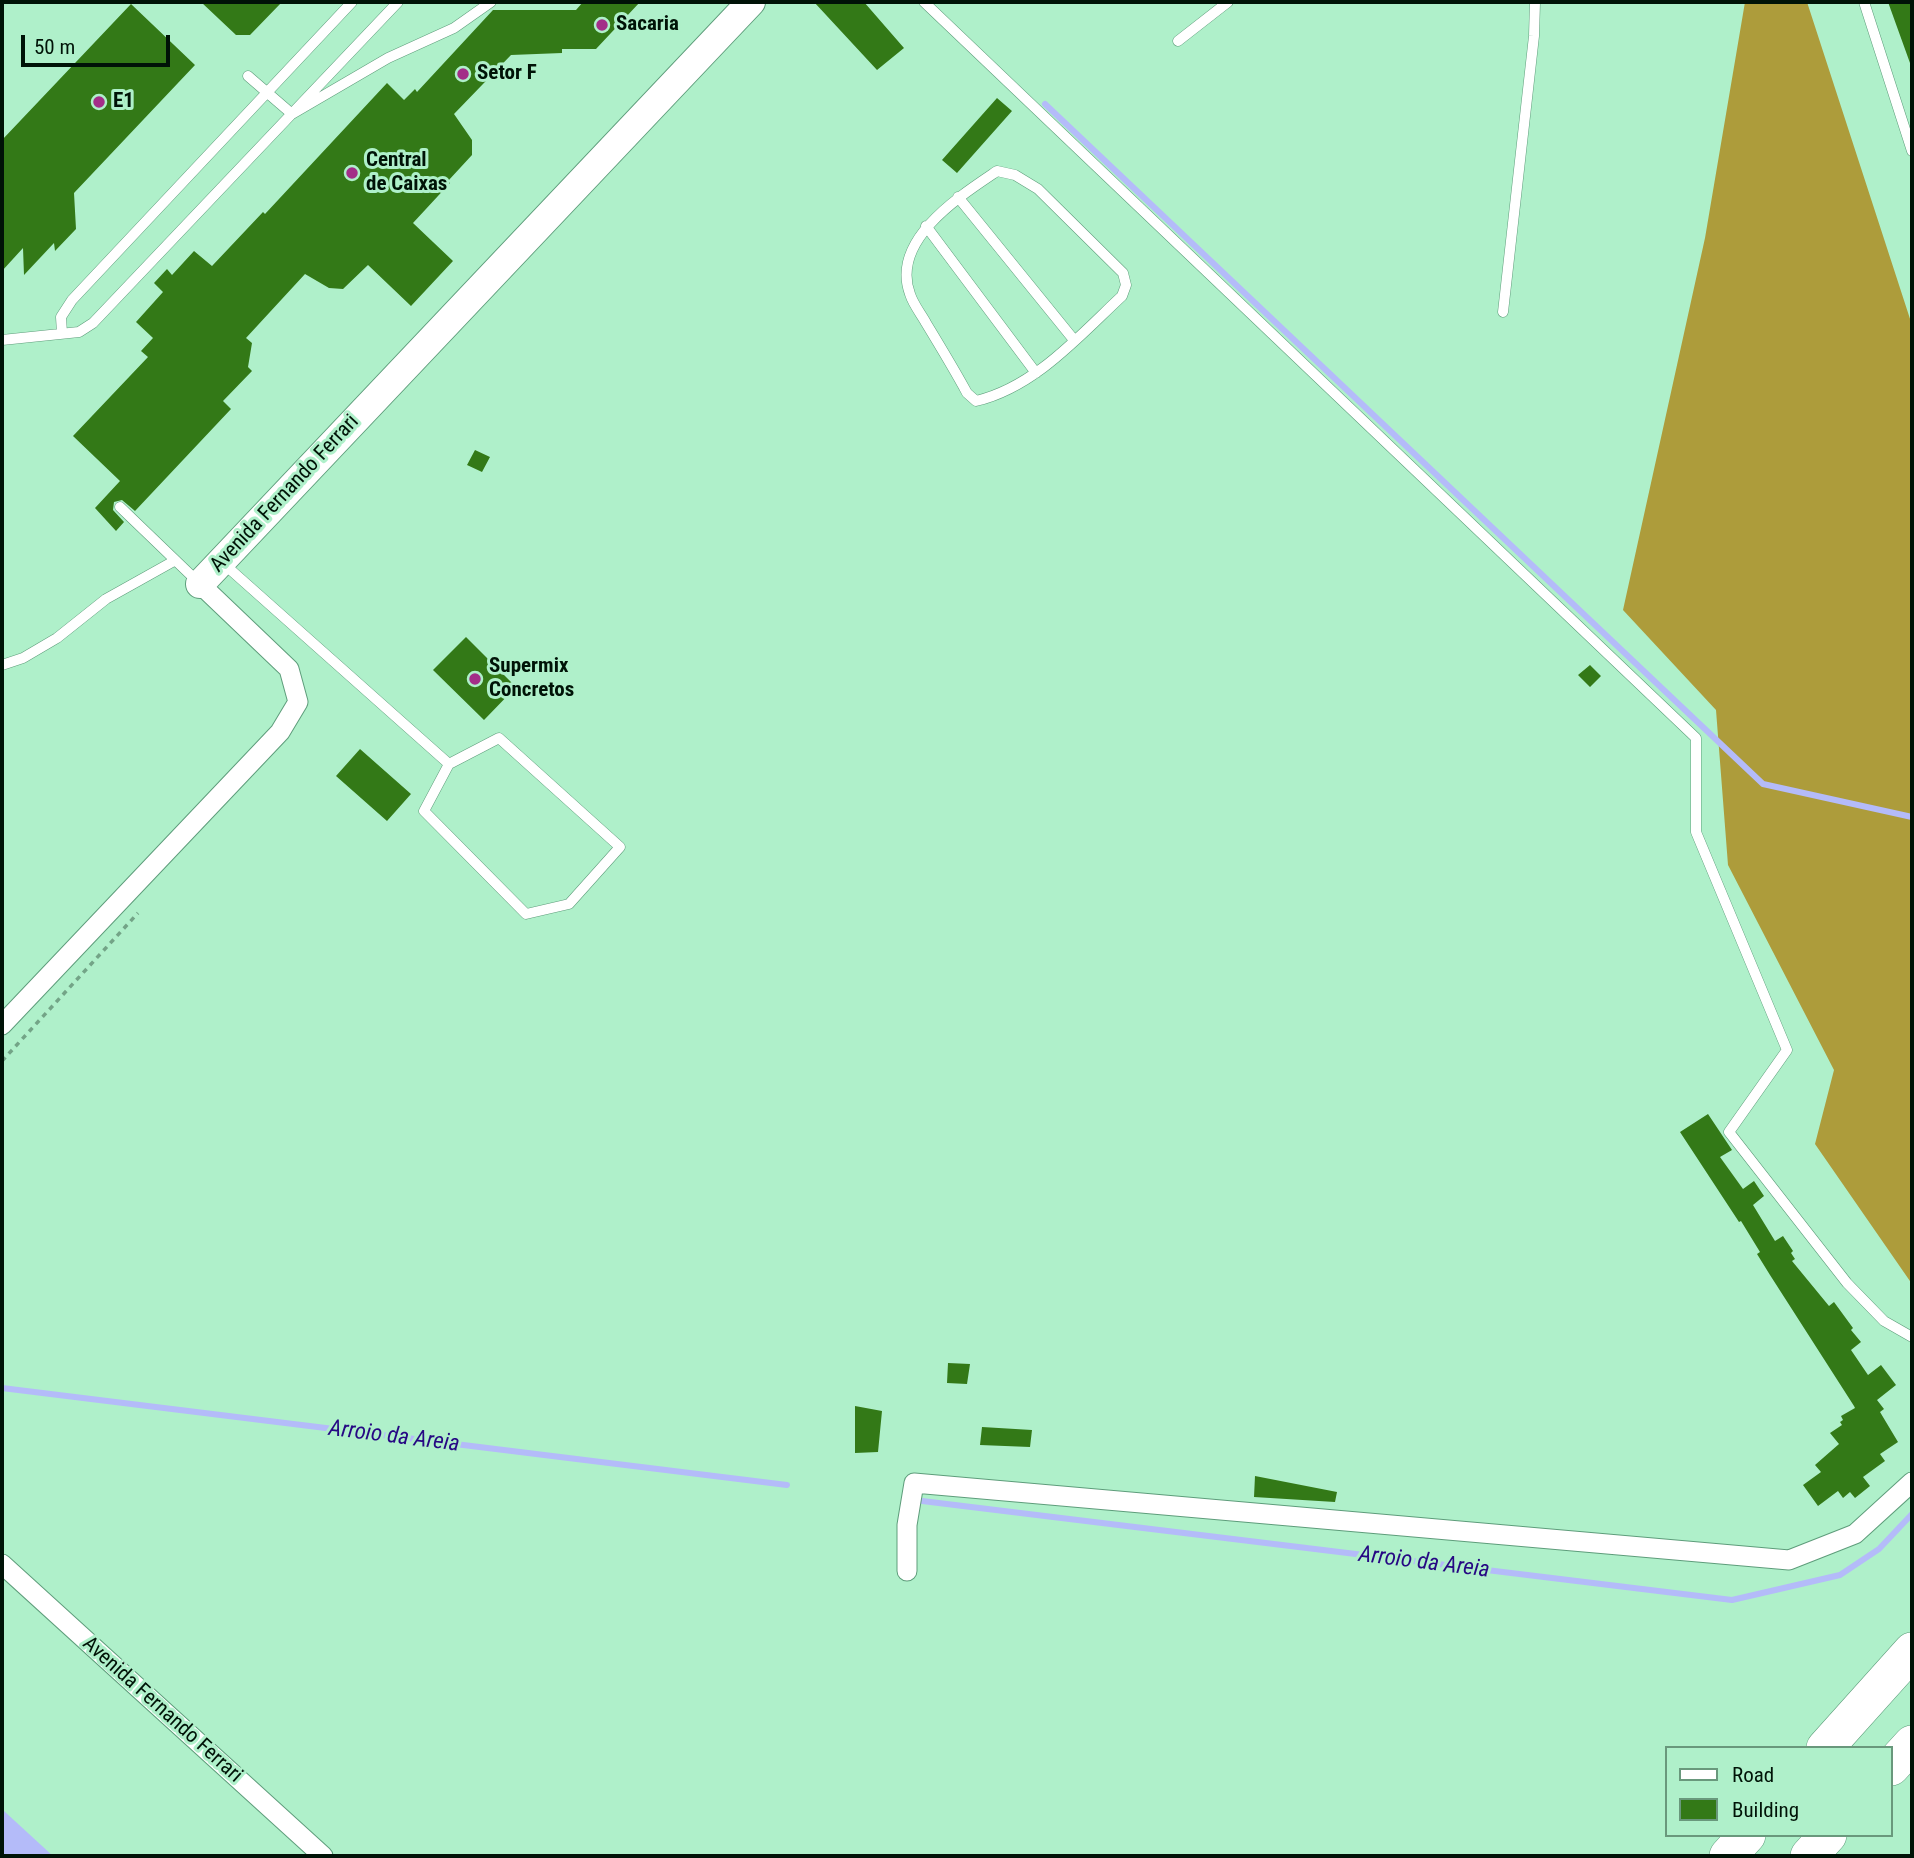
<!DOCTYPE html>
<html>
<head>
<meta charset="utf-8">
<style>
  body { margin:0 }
  #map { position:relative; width:1914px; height:1858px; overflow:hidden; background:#aff0ca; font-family:"Roboto Condensed",sans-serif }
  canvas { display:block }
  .frame { position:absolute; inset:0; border:4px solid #001307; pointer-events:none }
  .legend { position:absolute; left:1665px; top:1746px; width:228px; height:91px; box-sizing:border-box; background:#aff0ca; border:2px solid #69987c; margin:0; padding:9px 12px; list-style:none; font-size:21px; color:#001307 }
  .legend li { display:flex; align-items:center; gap:14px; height:35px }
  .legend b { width:35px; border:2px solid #69987c }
  .scale { position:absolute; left:21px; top:35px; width:149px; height:32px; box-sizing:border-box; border:4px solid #001307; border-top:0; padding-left:9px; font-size:21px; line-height:24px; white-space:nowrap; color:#001307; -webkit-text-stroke:5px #aff0ca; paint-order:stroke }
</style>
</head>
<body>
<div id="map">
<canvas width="1914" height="1858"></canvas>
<div class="frame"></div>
<ul class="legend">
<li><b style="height:9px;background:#fff"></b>Road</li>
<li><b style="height:19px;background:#337917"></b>Building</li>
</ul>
<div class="scale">50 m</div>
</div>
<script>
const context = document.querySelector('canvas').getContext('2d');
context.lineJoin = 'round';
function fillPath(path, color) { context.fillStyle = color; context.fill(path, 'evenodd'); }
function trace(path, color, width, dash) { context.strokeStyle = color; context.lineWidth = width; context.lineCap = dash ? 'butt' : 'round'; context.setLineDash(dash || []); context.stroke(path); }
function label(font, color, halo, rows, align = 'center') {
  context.font = font + ' "Roboto Condensed",sans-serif'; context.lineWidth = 6; context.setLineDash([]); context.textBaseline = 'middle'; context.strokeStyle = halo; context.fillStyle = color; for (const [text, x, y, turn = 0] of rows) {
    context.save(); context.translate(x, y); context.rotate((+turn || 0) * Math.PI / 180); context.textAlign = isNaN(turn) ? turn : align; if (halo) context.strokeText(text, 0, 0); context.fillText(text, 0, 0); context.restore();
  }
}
fillPath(new Path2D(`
  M1745,2H1807L1912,325V1284L1815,1144L1834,1070L1728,865L1716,710L1623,610L1705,238Z`), '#ad9c3b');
fillPath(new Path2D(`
  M4,1811L53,1856H2V1813Z`), '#b4bbf9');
trace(new Path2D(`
  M1045,104L1763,784L1912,817
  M2,1388L787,1485
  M914,1500L1732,1600L1840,1575L1879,1549L1912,1514`), '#b4bbf9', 6);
fillPath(new Path2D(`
  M201,2H282L250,35H236Z
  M583,2H640L596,49H562V53L511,55L454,114L472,140V155L448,181L450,183L413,223L453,261L411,306L368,265L343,289L329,288L305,274L246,338L252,343L248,367L252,371L223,401L231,409L135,511L122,500L114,502L113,510L124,522L116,531L95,508L120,481L73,436L148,357L141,351L153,338L136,322L163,292L154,283L167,269L172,275L194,251L212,266L263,212L265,214L387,83L404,100L415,89L417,92L493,10H576Z
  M814,2H864L904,48L877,70Z
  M1888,2H1912V63H1910Z
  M131,4L195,65L74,193L76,229L55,251L54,243L24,275L23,248L2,271V140Z
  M997,98L1012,111L957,173L942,160Z
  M475,450L490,457L482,472L467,465Z
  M466,637L516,687L484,720L433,670Z
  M1590,665L1601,676L1590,687L1578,675Z
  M360,749L411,794L387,821L336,776Z
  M1708,1114L1732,1150L1720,1157L1743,1189L1754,1181L1764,1196L1753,1205L1775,1241L1783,1236L1793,1251L1791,1253L1795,1259L1792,1261L1829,1306L1834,1302L1853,1328L1851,1330L1861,1342L1851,1350L1868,1375L1881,1365L1896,1385L1877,1400L1884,1409L1880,1412L1898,1442L1880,1454L1885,1461L1863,1477L1870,1486L1855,1498L1850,1492L1843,1498L1838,1491L1818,1506L1803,1485L1821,1472L1815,1465L1839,1444L1830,1433L1842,1425L1840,1422L1843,1420L1841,1416L1855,1408L1854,1406L1770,1275L1757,1254L1760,1252L1741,1221L1739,1222L1680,1132Z
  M948,1363L970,1364L967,1384L947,1383Z
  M855,1406L882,1411L878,1452L855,1453Z
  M982,1427L1032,1430L1030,1447L980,1445Z
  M1255,1476L1337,1492L1335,1502L1254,1497Z`), '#337917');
const lane = new Path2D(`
  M924,2L1696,738V832L1787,1050L1729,1132L1847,1283L1884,1321L1912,1337
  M1864,2L1912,151
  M1178,41L1228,2
  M248,76L292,114L388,58L454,28L491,2
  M997,171L1015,175L1038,189L1123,273L1126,285L1122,296C1079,336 1035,387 976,401L967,393C954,369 940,346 926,323C921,314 913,304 910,294C890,240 960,196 997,171Z
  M958,197L1074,340
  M926,226L1036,373
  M1503,312L1534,36L1535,2
  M62,333L61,317L72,300L352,2
  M2,340L79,332L93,323L398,2
  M120,507L198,582
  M224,564L449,764
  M2,665L23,658L57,638L106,599L174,561
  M499,738L620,847L569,904L526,914L424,811L449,764Z`);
const street = new Path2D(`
  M2,1025L280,732L298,702L289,669L200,584
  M2,1564L323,1856
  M907,1571V1525L914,1483L1789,1560L1855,1534L1912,1482`);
const secondary = new Path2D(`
  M200,584L751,2`);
const highway = new Path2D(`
  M1825,1748L1912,1651
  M1891,1767L1912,1744
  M1728,1856L1747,1835
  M1809,1856L1828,1835`);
trace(lane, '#5e9d7b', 11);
trace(street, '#5e9d7b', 21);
trace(secondary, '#5e9d7b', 30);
trace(highway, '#5e9d7b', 38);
trace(new Path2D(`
  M2,1061L138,913`), '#73a487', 3.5, [5, 5]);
trace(lane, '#fff', 10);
trace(street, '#fff', 19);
trace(secondary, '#fff', 28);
trace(highway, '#fff', 37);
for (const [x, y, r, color] of [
  [602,25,7,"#a32e88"],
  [463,74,7,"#a32e88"],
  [99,102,7,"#a32e88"],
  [352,173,7,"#a32e88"],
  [475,679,7,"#a32e88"]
]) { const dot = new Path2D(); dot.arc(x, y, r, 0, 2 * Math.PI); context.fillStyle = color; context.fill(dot); trace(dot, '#aff0ca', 2.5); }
label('bold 21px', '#001307', '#aff0ca', [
  ["Sacaria",616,25],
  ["Setor F",477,74],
  ["E1",113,102],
  ["Central",366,161],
  ["de Caixas",366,185],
  ["Supermix",489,667],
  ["Concretos",489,691]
], 'left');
label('21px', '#001307', '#aff0ca', [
  ["Avenida Fernando Ferrari",285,494,-47],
  ["Avenida Fernando Ferrari",162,1710,42]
]);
label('italic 23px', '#260883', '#aff0ca', [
  ["Arroio da Areia",394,1437,7],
  ["Arroio da Areia",1424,1563,7]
]);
</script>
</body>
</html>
